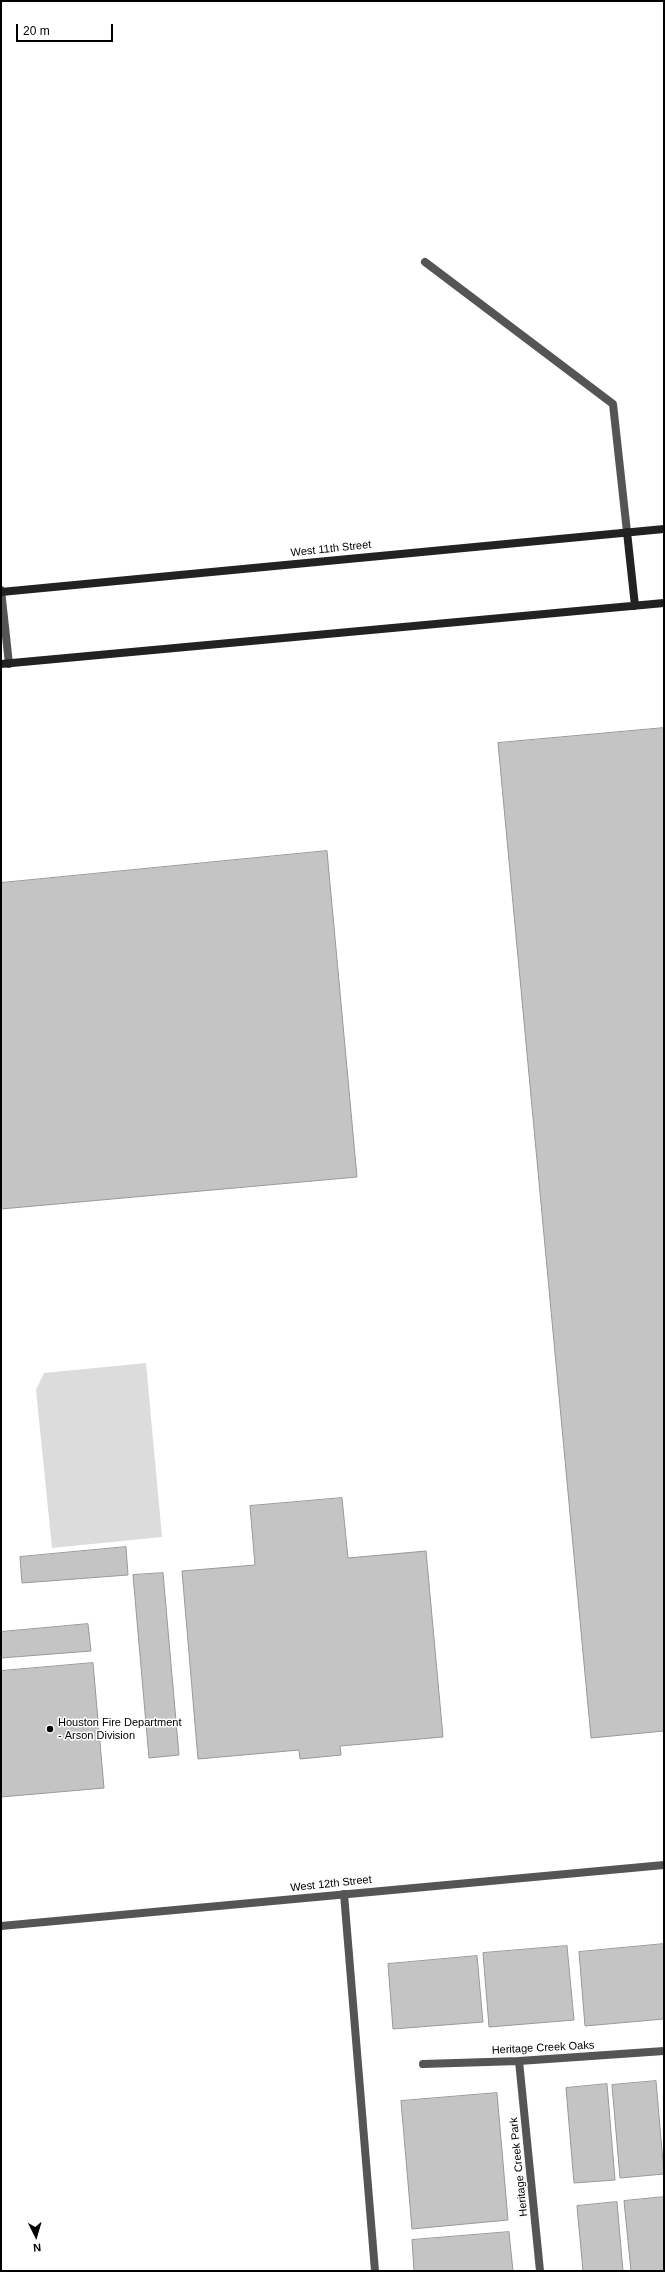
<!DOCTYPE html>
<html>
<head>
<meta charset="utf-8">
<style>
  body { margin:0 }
  #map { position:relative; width:665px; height:2272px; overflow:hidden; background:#fff; font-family:Arial,sans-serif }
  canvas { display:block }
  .frame { position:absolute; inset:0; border:2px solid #000; pointer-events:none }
  .north { position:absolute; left:16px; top:2216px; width:40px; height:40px; -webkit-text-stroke:3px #fff; paint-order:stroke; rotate:175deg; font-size:11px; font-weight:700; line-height:16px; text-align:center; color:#000 }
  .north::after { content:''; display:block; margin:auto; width:14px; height:18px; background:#000; clip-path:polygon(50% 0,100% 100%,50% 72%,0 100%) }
  .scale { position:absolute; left:16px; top:24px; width:97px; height:18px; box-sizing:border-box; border:2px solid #000; border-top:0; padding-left:5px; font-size:12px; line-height:14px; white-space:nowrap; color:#000; -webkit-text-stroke:3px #fff; paint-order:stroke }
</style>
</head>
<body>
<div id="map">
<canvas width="665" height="2272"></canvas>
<div class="frame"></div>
<div class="north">N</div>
<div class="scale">20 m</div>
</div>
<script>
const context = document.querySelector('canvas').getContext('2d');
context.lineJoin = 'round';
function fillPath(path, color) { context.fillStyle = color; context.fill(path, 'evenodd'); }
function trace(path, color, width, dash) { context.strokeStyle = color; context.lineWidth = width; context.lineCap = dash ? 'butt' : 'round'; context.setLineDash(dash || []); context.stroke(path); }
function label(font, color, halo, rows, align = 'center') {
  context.font = font + ' Arial,sans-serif'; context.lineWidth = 3; context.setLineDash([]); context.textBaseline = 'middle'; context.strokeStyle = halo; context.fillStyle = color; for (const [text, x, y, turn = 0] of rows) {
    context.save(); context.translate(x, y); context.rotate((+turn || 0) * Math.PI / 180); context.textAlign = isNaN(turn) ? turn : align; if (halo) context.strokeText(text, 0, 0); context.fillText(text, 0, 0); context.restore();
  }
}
fillPath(new Path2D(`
  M146,1363L162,1537L52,1548L36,1390L44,1373Z`), '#dcdcdc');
const building = new Path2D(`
  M664,728V1731L591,1738L498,743Z
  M327,851L357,1177L1,1209V883Z
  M342,1498L348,1558L426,1551L443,1737L340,1746L341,1755L300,1759L299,1750L198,1759L182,1571L255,1565L250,1506Z
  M126,1547L128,1575L22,1583L20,1557Z
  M163,1573L179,1755L149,1758L133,1575Z
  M88,1624L91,1651L1,1658V1632Z
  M93,1663L104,1788L1,1797V1671Z
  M664,1944V2019L585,2026L579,1952Z
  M567,1946L574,2020L489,2027L483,1953Z
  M477,1956L483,2022L393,2029L388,1964Z
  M656,2081L664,2174L620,2178L612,2085Z
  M607,2084L615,2180L574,2183L566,2088Z
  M497,2093L508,2220L412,2229L401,2101Z
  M664,2197V2271H631L624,2201Z
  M617,2202L623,2271H583L577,2206Z
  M509,2232L513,2271H414L412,2240Z`);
fillPath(building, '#c4c4c4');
trace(building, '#999', 1);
trace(new Path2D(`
  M425,262L613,404L627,532
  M344,1894L375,2271`), '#555', 8);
trace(new Path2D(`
  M1,590L9,664
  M519,2061L540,2271
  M423,2064L519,2061L664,2051`), '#555', 8);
trace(new Path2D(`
  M1,1926L664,1865`), '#555', 8);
trace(new Path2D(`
  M627,532L635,606
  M1,592L664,529
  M1,664L664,603`), '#222', 8);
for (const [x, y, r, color] of [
  [50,1729,4,"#000"]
]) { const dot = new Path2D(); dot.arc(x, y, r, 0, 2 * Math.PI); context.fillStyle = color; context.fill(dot); trace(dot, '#fff', 1.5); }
label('11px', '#000', '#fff', [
  ["West 11th Street",331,549,-6],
  ["West 12th Street",331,1884,-6],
  ["Heritage Creek Oaks",543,2048,-3],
  ["Heritage Creek Park",519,2167,-96]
]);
label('11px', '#000', '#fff', [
  ["Houston Fire Department",58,1723],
  ["- Arson Division",58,1736]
], 'left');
</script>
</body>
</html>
